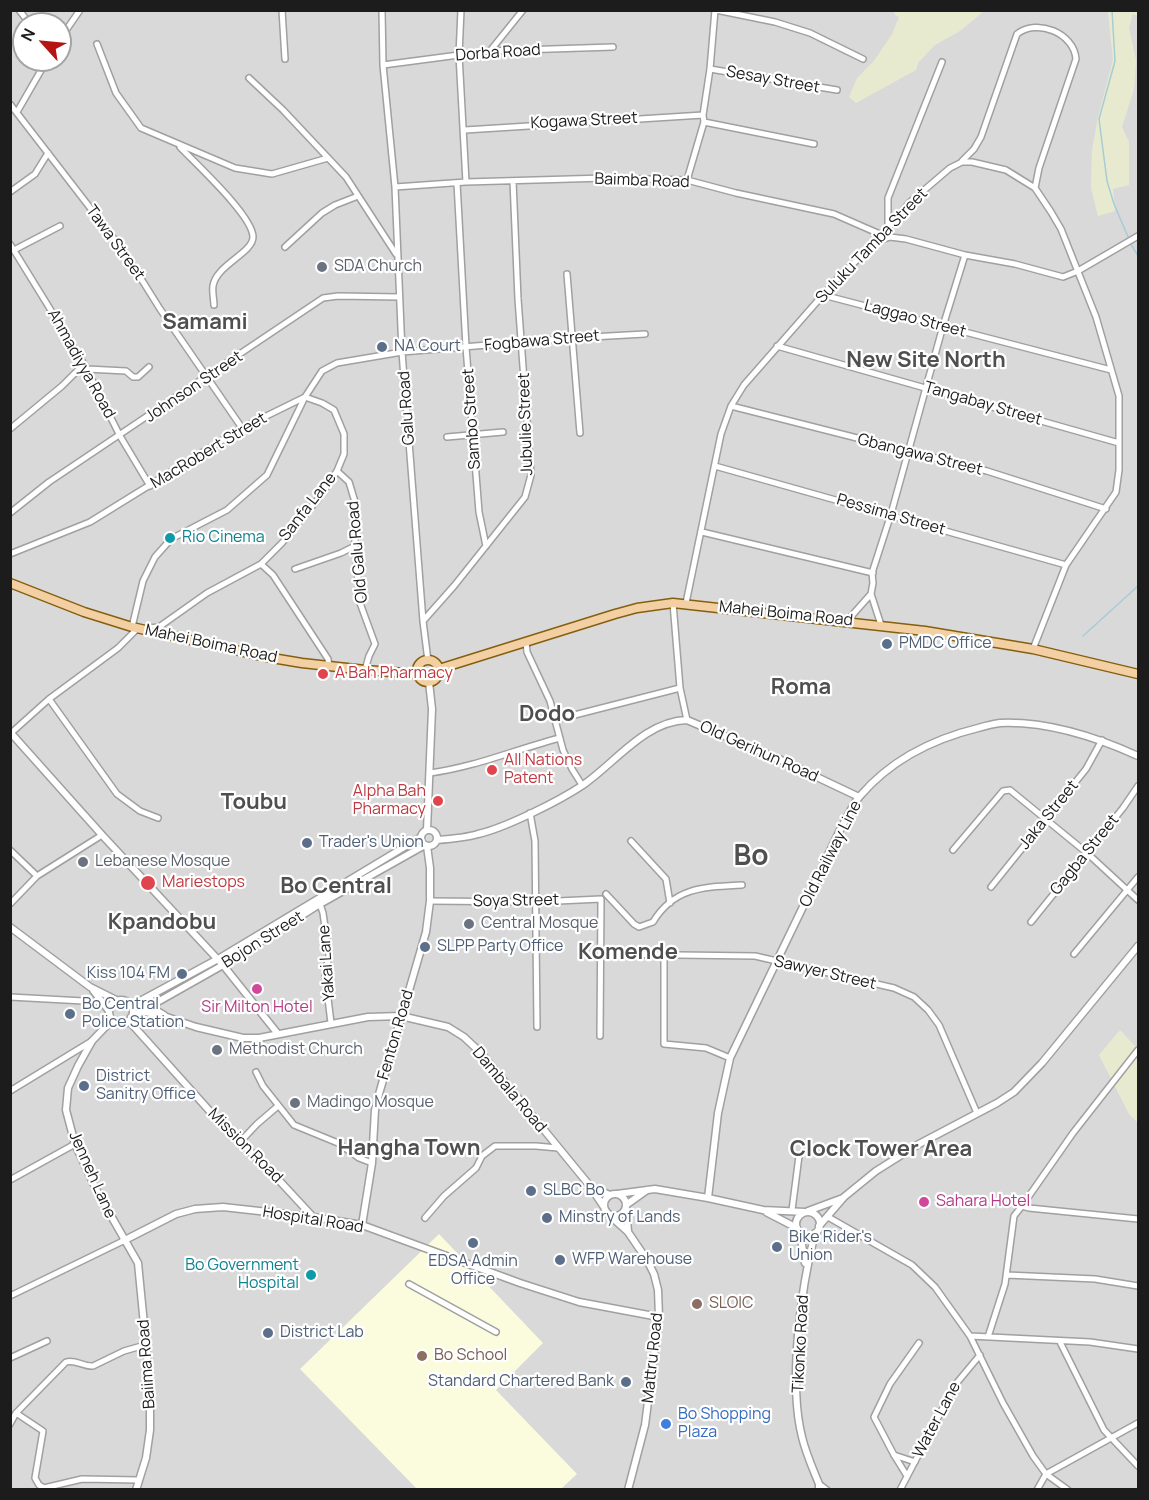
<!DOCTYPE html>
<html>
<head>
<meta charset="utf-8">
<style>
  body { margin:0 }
  #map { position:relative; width:1149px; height:1500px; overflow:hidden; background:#ede9e3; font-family:Manrope,sans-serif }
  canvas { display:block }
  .frame { position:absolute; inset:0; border:12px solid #1c1c1c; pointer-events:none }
  .north { position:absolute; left:12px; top:12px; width:60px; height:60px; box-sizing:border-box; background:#fff; border:2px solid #a4a4a4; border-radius:50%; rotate:297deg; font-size:16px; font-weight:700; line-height:24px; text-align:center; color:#1c1c1c }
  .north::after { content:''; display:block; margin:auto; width:21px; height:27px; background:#b51413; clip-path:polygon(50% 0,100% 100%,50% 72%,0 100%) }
</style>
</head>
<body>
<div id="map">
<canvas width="1149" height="1500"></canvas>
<div class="frame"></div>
<div class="north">N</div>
</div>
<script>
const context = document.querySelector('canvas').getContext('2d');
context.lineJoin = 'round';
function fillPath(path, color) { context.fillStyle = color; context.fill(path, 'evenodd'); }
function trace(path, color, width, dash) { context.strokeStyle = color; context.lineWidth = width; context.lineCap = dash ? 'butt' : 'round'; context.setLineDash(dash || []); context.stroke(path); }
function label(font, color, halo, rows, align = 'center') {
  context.font = font + ' Manrope,sans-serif'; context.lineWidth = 4.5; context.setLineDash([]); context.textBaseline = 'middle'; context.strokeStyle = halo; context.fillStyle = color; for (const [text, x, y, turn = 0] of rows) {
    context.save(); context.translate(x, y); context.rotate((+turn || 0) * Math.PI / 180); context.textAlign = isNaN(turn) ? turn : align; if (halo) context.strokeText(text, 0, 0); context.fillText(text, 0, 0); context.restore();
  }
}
fillPath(new Path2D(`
  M10,11H1138V1489H11ZM24,24H60V60H24Z`), '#dad9d9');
fillPath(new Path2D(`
  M439,1234L543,1343L496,1390L577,1474L561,1489H417L300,1369Z`), '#fbfbdd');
fillPath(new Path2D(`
  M895,11H984L960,31L935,45L918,63L916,70L856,103L849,97L857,78L874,61L892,34L899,17L894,14Z
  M1106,11H1138V16L1133,14L1129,28L1136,60L1134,89L1122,127L1129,142V185L1113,189L1115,211L1098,216L1091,188L1092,150L1098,117L1113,60L1108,12Z
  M1120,1030L1138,1049V1123L1129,1114L1099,1055Z`), '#e8ead0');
trace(new Path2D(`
  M1112,10L1115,61L1099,119L1107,181L1114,204L1129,239
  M1131,244L1138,256
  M1083,636L1138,586`), '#a7ccd6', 1.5);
const minor = new Path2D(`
  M19,10L30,24
  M282,10L285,59
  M382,10L383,65L395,187L402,352L423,621L428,661
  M461,10L459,55L466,182
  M716,10L775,22L810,33L863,59
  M60,39L80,10
  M97,44L116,93L141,128L235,168L272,174L328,158
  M490,51L523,10
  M383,65L489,51L613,47
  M710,69L837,90
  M249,78L283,110L346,177L396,254
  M10,104L125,253L160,309L242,428
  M17,112L47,60
  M704,122L814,144
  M465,130L703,115
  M180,147C196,164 253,216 253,237C253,253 216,265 213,286C212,292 214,300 214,305
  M962,161L974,149L981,137L1017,34C1037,18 1074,33 1076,59L1039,168L1035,188
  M687,180L704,122L703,115L710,69L715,10
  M457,183L466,347L479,512L486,546
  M395,187L466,182L605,178L687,180L736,193L834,214L882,235
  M10,192L35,174L48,153
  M888,227V198L942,62
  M878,241L890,237L906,239L965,255L1015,264L1063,277L1078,271L1138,236
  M10,244L84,364L120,436L150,486
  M285,247L322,213L335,205L358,196
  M14,250L60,226
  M567,274L580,433
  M823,295L1111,370
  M777,346L1119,443
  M87,369L126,371L133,377H138L149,367
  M731,406L987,471L1106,509
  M10,429L62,386L84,364
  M447,437L503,432
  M715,466L1066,565
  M337,471L349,482L355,502V546L360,603L375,644L369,656L365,670
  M10,513L49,482L323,298L338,296L399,297
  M702,532L873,573
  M10,554L90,522L242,428L305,397L322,371L337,363L402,352L573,338L645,334
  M261,564L273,575L328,659L329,666
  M295,569L341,553L355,546
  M871,594L881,625
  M673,603L680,688L687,720
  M686,603L721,434L731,406L744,385L836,280L877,241L909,203L950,168L962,162H972L1006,170L1035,188L1051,212L1061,229L1096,317L1119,396V470L1116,492L1066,565L1033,649
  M423,621L454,586L525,497L531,475L518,299L513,181
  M847,621L871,594L873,583L872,573L891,514L943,326L965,255
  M132,627L143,581L155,557L171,539L227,510L267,475L305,397L322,403L334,410L344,434V454L337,471L318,499L282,543L261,564L207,593L159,627L148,628
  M526,642L527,652L550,701L563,750L572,769L582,785
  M49,699L117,794L140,811L158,818
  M555,720L680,688
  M10,734L49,699L118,648L138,628
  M430,773C475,767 517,749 560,738
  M530,813L535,841L537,1027
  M631,841L666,879L670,903
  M10,850L37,876
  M953,850L1003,791L1010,790L1087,853L1138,900
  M991,887L1086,769L1102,740
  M606,894L634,924L639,927L653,922C674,887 704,887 742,885
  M430,901L536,902L601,899L600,1036
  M10,904L37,876L102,835
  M320,904L323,913L329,956L325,974L331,1023
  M1031,922L1123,808L1138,786
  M600,954L755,956L894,988L914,997L928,1010L939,1025L977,1113
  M664,954V1044L706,1048L730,1058
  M1074,954L1138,877
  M10,997L102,1002
  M256,1072L263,1086L294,1125L338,1143L359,1158L372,1163
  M10,1091L92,1041
  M240,1142L257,1124L278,1106
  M10,1180L75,1144
  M1022,1206L1073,1133L1138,1050
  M792,1210L799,1156
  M828,1217L912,1265L935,1287L970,1336L1003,1403L1033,1456L1046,1474L1068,1490
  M425,1218L444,1196L476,1168L482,1156L495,1146H536L558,1148
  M1007,1275L1095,1279L1138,1286
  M409,1284L496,1332
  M10,1296L123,1241
  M970,1336L1090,1342L1138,1349
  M988,1337L1005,1284L1014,1216L1022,1206L1029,1208L1138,1219
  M1060,1342L1104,1430L1138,1466
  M10,1358L47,1341
  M16,1413L43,1431L35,1478L39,1485L44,1488L82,1479L138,1480
  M10,1424L16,1413L66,1362C75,1359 84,1367 93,1366L124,1351L145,1345
  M894,1455L915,1462
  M1046,1474L1138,1423
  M907,1476L894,1455L874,1417L890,1384L919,1343
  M819,1484L827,1490
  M900,1490L955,1385L980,1355
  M1037,1490L1046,1474`);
const tertiary = new Path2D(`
  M10,732L102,835L223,965L278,1034
  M421 838a8 8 0 1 1 16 0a8 8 0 1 1-16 0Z
  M427,830L432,709L429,682
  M437,840C451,839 465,838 478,834C505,828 559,801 583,785C615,763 645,721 687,720L781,760L859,797
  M10,927L90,987L118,1001
  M93,990L109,1011
  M109 1012a12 12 0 1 1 24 0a12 12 0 1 1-24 0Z
  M137,1003L149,1006L164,1015
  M131,1006L218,959L421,837
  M141,1011L164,1016L196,1027L243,1038H259L368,1017L401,1016L448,1027L464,1037L481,1053L590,1186L604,1207
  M131,1017L223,965L320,904L425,845
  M112,1020L92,1041L78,1066L68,1088L66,1110L75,1144L98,1193L138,1263L150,1386V1430L146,1458L136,1490
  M129,1021L215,1117L276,1177L313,1217
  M590,1187L610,1195
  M604 1205a11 11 0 1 1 22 0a11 11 0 1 1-22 0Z
  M617,1194L655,1189L708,1198L763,1210L805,1212
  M708,1198L718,1113L730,1058L841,828C847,818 852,805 860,796C890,761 933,739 978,728C985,726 993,724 1000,723C1047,721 1096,737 1138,756
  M626,1205L647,1190
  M626,1208L628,1231
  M808,1211L843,1198
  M766,1212L797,1228
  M796 1224a12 12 0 1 1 24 0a12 12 0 1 1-24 0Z
  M607,1213L628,1232L647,1260L654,1274L658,1290L659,1317L645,1425L628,1490
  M362,1225L372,1163L375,1110L379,1094L426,932L430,901V868L427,846
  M819,1226L844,1197L876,1171L919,1144L997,1103L1014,1092L1042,1063L1138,946
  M800,1233L805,1263
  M815,1233C801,1288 788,1382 802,1437C806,1454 813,1469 819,1484V1490
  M123,1241L176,1214L195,1209L223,1207L313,1217L362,1225L520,1283L579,1302L659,1317`);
const primary = new Path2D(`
  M10,583L84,612L132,627L266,657L302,663L365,670L418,674
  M417 671a11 11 0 1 1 22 0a11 11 0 1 1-22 0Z
  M439,669L615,614L637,608L673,603L925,631L1033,649L1138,674`);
trace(minor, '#a0a0a0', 8);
trace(tertiary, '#a0a0a0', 9);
trace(primary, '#865f0e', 11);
trace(minor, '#fff', 5);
trace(tertiary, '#fff', 6);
trace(primary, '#f2d0a3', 8);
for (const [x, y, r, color] of [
  [322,267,6,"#6b7280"],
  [382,347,6,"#5c6f8a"],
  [170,538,6,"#0f9aa8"],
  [887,644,6,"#5c6f8a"],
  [323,674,6,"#e0444e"],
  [492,770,6,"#e0444e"],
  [438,801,6,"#e0444e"],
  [307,843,6,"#5c6f8a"],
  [83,862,6,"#6b7280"],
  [148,883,8,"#e0444e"],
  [469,924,6,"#6b7280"],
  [425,947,6,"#5c6f8a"],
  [182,974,6,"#5c6f8a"],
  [257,989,6,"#d1479c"],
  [70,1014,6,"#5c6f8a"],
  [217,1050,6,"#6b7280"],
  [84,1086,6,"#5c6f8a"],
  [295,1103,6,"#6b7280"],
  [531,1191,6,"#5c6f8a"],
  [924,1202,6,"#d1479c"],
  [547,1218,6,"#5c6f8a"],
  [473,1243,6,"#5c6f8a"],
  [777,1247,6,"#5c6f8a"],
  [560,1260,6,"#5c6f8a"],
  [311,1275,6,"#0f9aa8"],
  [697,1304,6,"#8d6e63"],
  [268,1333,6,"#5c6f8a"],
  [422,1356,6,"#8d6e63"],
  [626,1382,6,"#5c6f8a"],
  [666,1424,6,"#3f7fe0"]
]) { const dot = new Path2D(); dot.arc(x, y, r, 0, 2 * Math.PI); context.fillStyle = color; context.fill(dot); trace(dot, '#fff', 2); }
label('16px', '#1c1c1c', '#fff', [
  ["Dorba Road",498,53,-4],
  ["Sesay Street",773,80,10],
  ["Kogawa Street",584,121,-3],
  ["Baimba Road",642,181,2],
  ["Tawa Street",115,243,54],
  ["Suluku Tamba Street",872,246,-46],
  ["Laggao Street",915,319,15],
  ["Fogbawa Street",542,341,-5],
  ["Ahmadiyya Road",81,364,61],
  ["Johnson Street",194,387,-34],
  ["Tangabay Street",983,404,16],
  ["Galu Road",407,408,-94],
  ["Sambo Street",472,419,-94],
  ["Jubulie Street",526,424,-92],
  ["MacRobert Street",209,451,-31],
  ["Gbangawa Street",920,455,14],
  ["Sanfa Lane",308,507,-52],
  ["Pessima Street",891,515,16],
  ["Old Galu Road",358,552,-95],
  ["Mahei Boima Road",786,614,6],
  ["Mahei Boima Road",211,644,12],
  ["Old Gerihun Road",759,752,24],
  ["Jaka Street",1049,815,-51],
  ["Old Railway Line",831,854,-63],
  ["Gagba Street",1085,855,-51],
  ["Soya Street",516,901,-1],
  ["Bojon Street",263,940,-32],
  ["Yakai Lane",327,963,-94],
  ["Sawyer Street",825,973,13],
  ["Fenton Road",396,1035,-74],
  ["Dambala Road",509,1090,50],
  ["Mission Road",245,1146,45],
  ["Jenneh Lane",92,1175,66],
  ["Hospital Road",313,1220,9],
  ["Tikonko Road",801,1344,-87],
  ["Mattru Road",653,1358,-84],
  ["Baiima Road",147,1364,-94],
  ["Water Lane",937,1420,-62]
]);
label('16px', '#5b616d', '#fff', [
  ["SDA Church",334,267],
  ["Lebanese Mosque",95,862],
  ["Central Mosque",481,924],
  ["Methodist Church",229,1050],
  ["Madingo Mosque",307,1103]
], 'left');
label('16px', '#4e5e75', '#fff', [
  ["NA Court",394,347],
  ["PMDC Office",899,644],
  ["Trader's Union",319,843],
  ["SLPP Party Office",437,947],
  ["Kiss 104 FM",170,974,"right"],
  ["Bo Central",82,1005],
  ["Police Station",82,1023],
  ["District",96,1077],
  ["Sanitry Office",96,1095],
  ["SLBC Bo",543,1191],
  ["Minstry of Lands",559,1218],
  ["Bike Rider's",789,1238],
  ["Union",789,1256],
  ["WFP Warehouse",572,1260],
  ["EDSA Admin",473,1262,"center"],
  ["Office",473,1280,"center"],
  ["District Lab",280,1333],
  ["Standard Chartered Bank",614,1382,"right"]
], 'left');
label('16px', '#0d838f', '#fff', [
  ["Rio Cinema",182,538],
  ["Bo Government",299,1266,"right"],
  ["Hospital",299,1284,"right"]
], 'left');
label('16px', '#be3a42', '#fff', [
  ["A Bah Pharmacy",335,674],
  ["All Nations",504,761],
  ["Patent",504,779],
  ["Alpha Bah",426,792,"right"],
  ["Pharmacy",426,810,"right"],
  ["Mariestops",162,883]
], 'left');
label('16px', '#b23c85', '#fff', [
  ["Sir Milton Hotel",257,1008],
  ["Sahara Hotel",936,1202,"left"]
]);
label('16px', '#785e54', '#fff', [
  ["SLOIC",709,1304],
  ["Bo School",434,1356]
], 'left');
label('16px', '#366cbe', '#fff', [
  ["Bo Shopping",678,1415],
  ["Plaza",678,1433]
], 'left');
label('bold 22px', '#4f4f4f', '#fff', [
  ["Samami",205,323],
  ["New Site North",926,361],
  ["Roma",801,688],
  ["Dodo",547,715],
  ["Toubu",254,803],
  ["Bo Central",336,887],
  ["Kpandobu",162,923],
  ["Komende",628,953],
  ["Hangha Town",409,1149],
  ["Clock Tower Area",881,1150]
]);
label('bold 28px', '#4f4f4f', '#fff', [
  ["Bo",751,857]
]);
</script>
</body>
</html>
